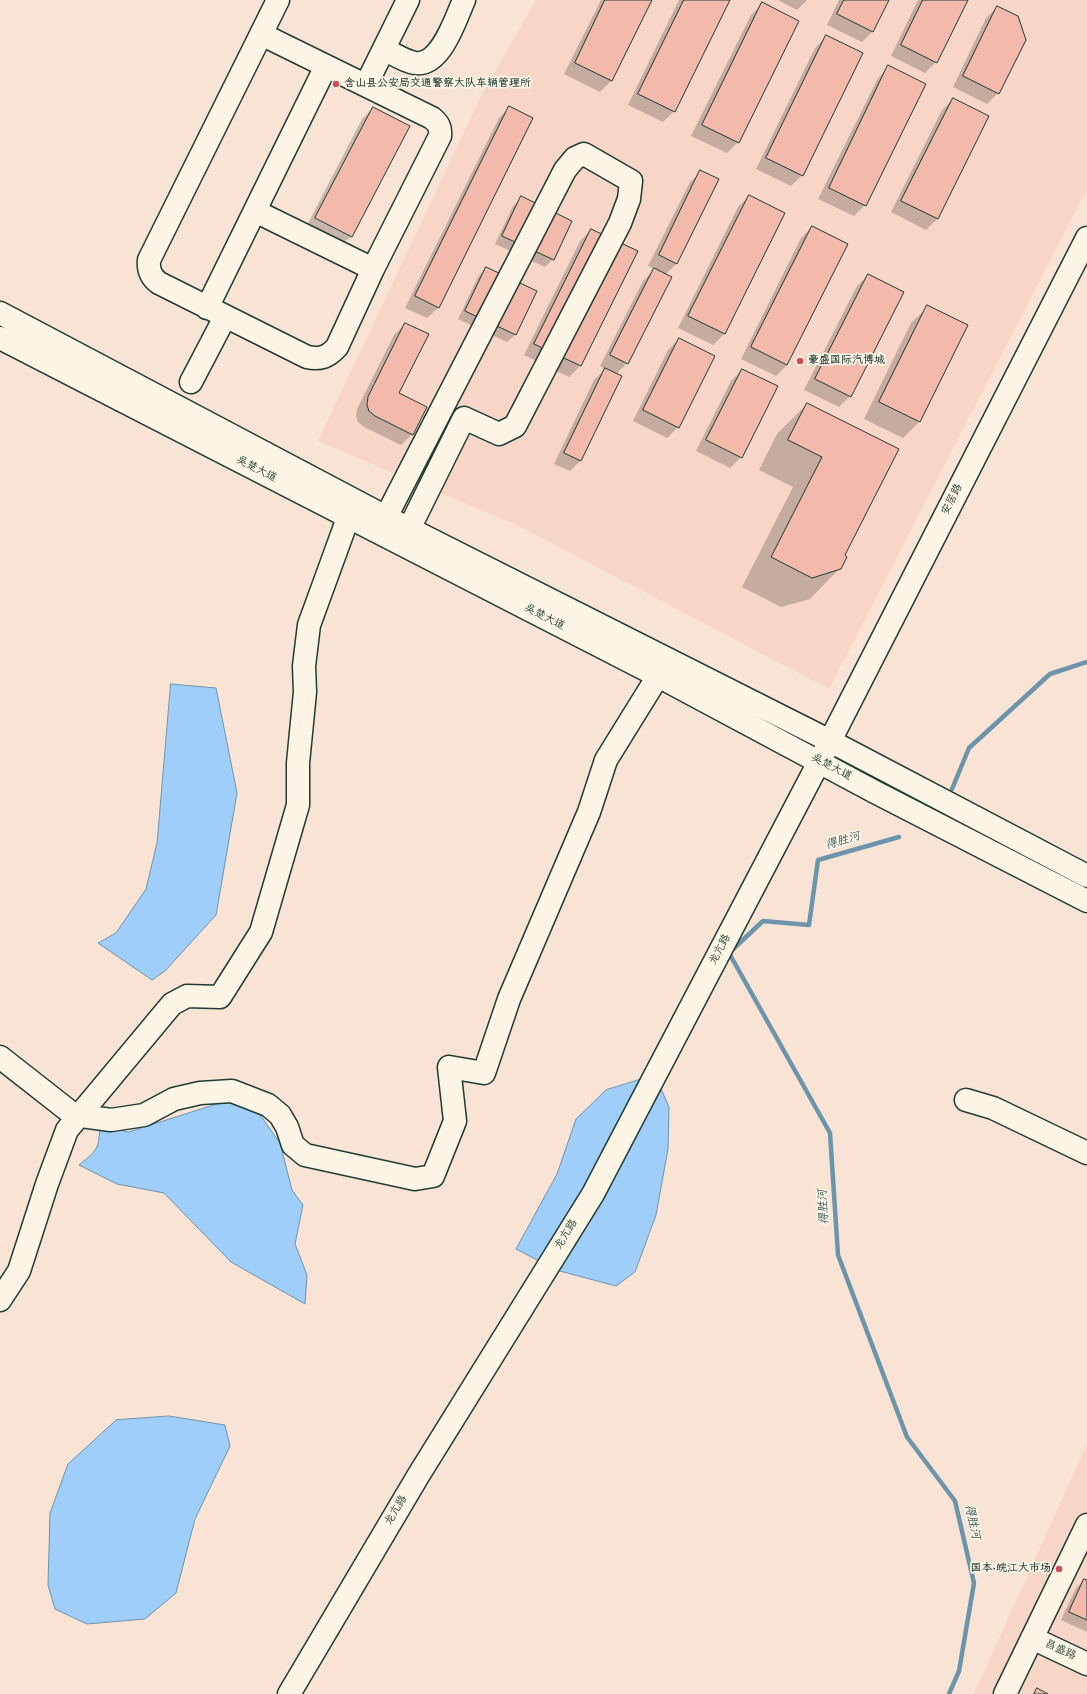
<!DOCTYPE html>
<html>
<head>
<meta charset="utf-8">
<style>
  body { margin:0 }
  canvas { display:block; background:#f9e3d4 }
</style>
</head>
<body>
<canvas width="1087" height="1694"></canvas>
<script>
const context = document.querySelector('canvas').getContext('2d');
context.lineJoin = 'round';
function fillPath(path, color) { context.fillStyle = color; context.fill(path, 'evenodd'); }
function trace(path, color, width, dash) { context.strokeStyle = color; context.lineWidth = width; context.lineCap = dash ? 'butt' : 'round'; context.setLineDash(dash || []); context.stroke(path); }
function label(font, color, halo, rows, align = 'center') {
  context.font = font + ' "Gochi Hand","LXGW WenKai TC",sans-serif'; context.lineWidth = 3.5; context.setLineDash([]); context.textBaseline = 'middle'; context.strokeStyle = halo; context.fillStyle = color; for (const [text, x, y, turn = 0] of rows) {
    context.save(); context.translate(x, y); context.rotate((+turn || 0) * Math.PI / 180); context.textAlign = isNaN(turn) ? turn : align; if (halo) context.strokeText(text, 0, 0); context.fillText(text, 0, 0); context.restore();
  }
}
fillPath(new Path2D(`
  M536,0H1087V189L829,689L521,527L318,441L481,96Z
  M1087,1444V1694H974Z`), '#f7d6c8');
const water = new Path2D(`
  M171,684L216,688L237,793L216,915L165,971L152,980L98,943L116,933L146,889L157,843Z
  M655,1075L669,1107L668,1149L656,1215L635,1272L616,1286L556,1270L516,1249L557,1174L576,1119L606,1090Z
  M230,1100L258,1112L280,1143L292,1190L303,1205L295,1244L307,1275L305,1304L231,1262L164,1193L117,1184L79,1165C98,1150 99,1148 100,1125L128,1132Z
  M169,1416L225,1425L230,1446L195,1519L176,1593L145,1619L87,1624L55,1609L48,1585L50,1513L68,1464L116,1420Z`);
fillPath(water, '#a0cefb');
trace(water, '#6c94ab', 1);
fillPath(new Path2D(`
  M601,0H651L611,81L600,92L564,74Z
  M679,0H729L674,111L663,122L628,105Z
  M778,0H807L797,10Z
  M839,0H888L873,31L862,42L827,25Z
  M918,0H967L936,62L925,73L891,56Z
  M762,4L738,142L727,153L691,136L751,15Z
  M997,7L998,93L987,104L953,87L986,18Z
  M826,37L802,175L791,186L756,169L815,48Z
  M889,67L865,205L854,216L818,199L878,78Z
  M953,99L988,116L937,219L926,230L891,212L942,110Z
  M510,107L438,308L427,318L405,308L499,118Z
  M373,108L351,236L340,247L305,229L362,119Z
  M701,172L717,180L676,264L665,275L627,363L616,374L581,460L570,471L554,464L594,380L605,369L600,366L643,281L655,269L648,266L690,182Z
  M749,196L784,213L724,334L713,345L678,328L738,207Z
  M522,198L553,259L545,267L495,244L513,206Z
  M812,227L787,365L776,376L741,359L801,238Z
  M591,230L636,252L580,366L569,377L524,355L580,241Z
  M486,268L516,334L507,342L458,319L478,277Z
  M868,275L850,396L839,407L804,390L857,286Z
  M928,307L967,326L919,422L903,438L864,419L911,323Z
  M405,324L398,394L412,434L401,445L364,427L358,422L356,416L357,409L394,335Z
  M679,339L678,427L667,438L633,421L668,350Z
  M742,370L741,457L730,468L696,451L731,381Z
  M807,404L898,450L843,556L840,568L810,599L781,607L742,587L793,487L759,470L777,434Z
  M1084,1580L1087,1581V1632L1061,1620L1076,1588Z`), '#0003');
trace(new Path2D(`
  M952,789L969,748L1050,674L1087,662
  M899,837L818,860L809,925L763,921L729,953L830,1133L838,1255L907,1437L955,1501L974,1583L959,1671L949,1694`), '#6c94ab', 4.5);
const building = new Path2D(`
  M605,0H652L612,81L575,63Z
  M684,0H730L675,112L638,94Z
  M844,0H889L873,32L837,14Z
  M923,0H968L937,63L901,45Z
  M762,2L799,21L739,143L702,125Z
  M997,6L1018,16L1026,40L999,94L963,76Z
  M826,35L863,53L803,176L766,158Z
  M888,65L926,84L866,206L829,188Z
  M953,98L989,116L938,219L901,201Z
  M509,106L533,118L439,308L415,296Z
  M373,107L410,126L352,237L315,218Z
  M700,170L719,179L677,264L659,255Z
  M749,195L785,213L725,334L688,316Z
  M521,196L572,221L554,260L502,236Z
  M812,226L848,244L787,365L751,347Z
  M591,229L638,251L581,366L534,344Z
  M486,267L537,291L516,335L465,311Z
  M654,268L672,277L628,364L610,355Z
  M868,274L904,292L851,397L815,379Z
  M927,305L968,325L920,422L879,402Z
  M405,323L429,334L399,393L427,407L413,435L375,416L369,411L367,405L368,397Z
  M679,338L715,356L679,428L643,410Z
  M605,368L622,376L581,461L564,453Z
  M742,369L778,386L742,458L706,440Z
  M807,403L899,449L845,555L847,557L841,569L812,578L771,557L822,457L788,440Z
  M1084,1579L1087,1580V1620L1069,1612Z
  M1037,1688L1048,1694H1034Z`);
fillPath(building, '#f3b9ab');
trace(building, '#1f3d34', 1);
const minor = new Path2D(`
  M261,34L432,118C438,123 441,127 440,136L373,269L337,347C328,357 320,360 307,357L159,283C151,277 148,270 149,260L278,0
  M384,49C394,54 404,61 415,63C441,67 456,18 464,0
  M366,85L408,0
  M255,211L373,269
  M207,308L326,66
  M191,382L225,317
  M386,517L565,170L575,158L584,154L631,181L629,199L620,223L515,426L499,434L464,418L409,529
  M0,1057L74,1115L111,1120L144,1115L174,1099L200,1093L232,1091L268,1105L280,1115L287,1127L293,1145L305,1155L415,1179L433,1176L455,1121L449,1067L484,1073L509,999L589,812L606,760L658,676
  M966,1100L993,1108L1087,1153
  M0,1300L19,1271L47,1184L67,1130L172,1004L187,996L220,997L261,932L298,805V763L305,692L304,666L309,625L348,518
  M1032,1638L1087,1664
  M289,1694L418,1476L593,1194L830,741L1087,238
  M1005,1694L1087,1525`);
const highway = new Path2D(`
  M0,313L386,517L830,741L1087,876
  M0,338L658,676L875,792L1087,901`);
trace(minor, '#1f3d34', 25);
trace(highway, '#1f3d34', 25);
trace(minor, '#fcf5e5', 22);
trace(highway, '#fcf5e5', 22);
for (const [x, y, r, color] of [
  [336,84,4,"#d1495b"],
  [800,361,4,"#d1495b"],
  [1059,1569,4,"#d1495b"]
]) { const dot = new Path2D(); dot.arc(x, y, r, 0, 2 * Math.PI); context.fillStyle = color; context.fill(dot); trace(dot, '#fcf5e5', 1.5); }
label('bold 11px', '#1f3d34', '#fcf5e5', [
  ["含山县公安局交通警察大队车辆管理所",344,84],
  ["豪盛国际汽博城",808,361],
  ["国本·皖江大市场",1051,1569,"right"]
], 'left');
label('11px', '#1f3d34', '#fcf5e5', [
  ["吴楚大道",256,470,27],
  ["安居路",953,500,-63],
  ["吴楚大道",544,618,27],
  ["吴楚大道",831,768,28],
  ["龙亢路",721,950,-62],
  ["龙亢路",567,1235,-58],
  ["龙亢路",397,1511,-59],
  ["昌盛路",1060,1651,25]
]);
label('italic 12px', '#395a5c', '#fcf5e5', [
  ["得胜河",843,842,-16],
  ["得胜河",825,1207,-94],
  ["得胜河",971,1522,77]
]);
</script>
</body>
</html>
